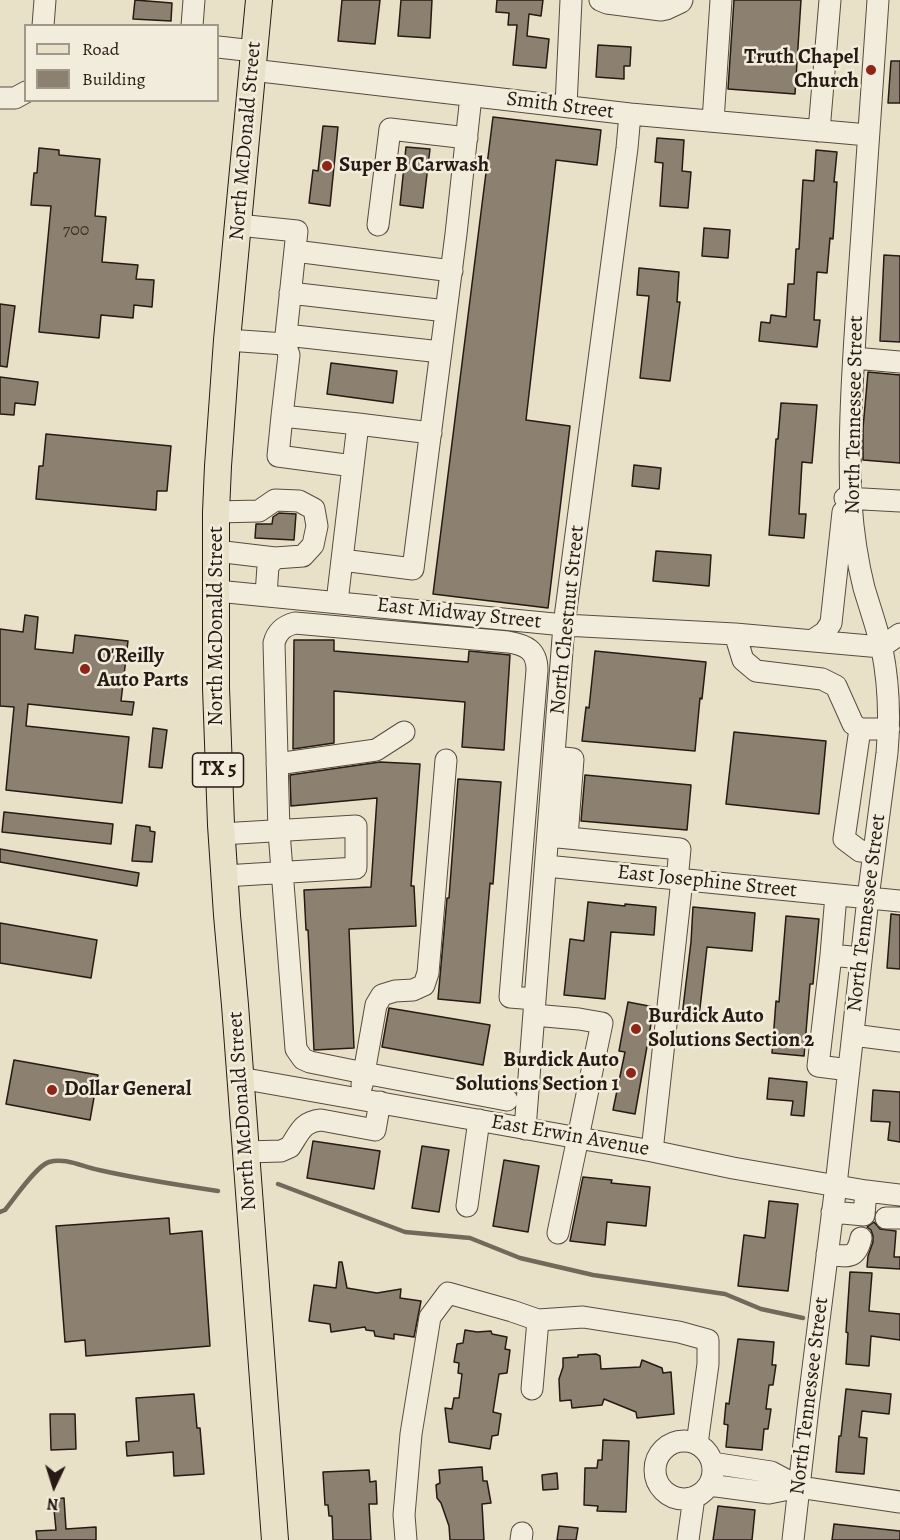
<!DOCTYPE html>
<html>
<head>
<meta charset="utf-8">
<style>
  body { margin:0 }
  #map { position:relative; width:900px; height:1540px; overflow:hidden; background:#e9e1c7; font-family:Alegreya,serif }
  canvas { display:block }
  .legend { position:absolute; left:24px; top:24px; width:195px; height:78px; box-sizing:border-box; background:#f1ecdb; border:2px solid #a0988b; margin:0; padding:8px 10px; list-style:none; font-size:18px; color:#271913 }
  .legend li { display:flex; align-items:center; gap:12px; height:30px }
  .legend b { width:30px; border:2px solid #a0988b }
  .north { position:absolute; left:24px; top:1456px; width:60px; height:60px; -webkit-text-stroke:4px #f1ecdb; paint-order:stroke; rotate:184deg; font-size:16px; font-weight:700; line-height:24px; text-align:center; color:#271913 }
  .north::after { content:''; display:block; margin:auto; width:21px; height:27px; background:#271913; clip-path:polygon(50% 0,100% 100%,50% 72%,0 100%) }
</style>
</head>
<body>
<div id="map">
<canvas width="900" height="1540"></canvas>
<ul class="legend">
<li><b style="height:8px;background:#e9e1c7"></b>Road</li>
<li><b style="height:16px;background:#8c8171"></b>Building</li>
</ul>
<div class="north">N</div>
</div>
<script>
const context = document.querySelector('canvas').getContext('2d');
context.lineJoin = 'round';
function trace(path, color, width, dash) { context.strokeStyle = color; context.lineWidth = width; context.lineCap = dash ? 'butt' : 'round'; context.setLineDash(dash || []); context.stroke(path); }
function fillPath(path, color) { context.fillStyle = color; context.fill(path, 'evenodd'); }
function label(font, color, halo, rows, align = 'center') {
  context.font = font + ' Alegreya,serif'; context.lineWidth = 5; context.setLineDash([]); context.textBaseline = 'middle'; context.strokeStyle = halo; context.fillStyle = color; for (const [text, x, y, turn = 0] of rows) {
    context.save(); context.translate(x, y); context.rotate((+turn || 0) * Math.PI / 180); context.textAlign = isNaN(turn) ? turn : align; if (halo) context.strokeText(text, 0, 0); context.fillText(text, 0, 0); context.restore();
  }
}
trace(new Path2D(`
  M278,1184L405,1232L470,1238L520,1258L593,1275L725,1294L761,1309L803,1318
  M0,1212L5,1210C14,1199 36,1166 49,1162C65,1157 83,1167 99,1170C138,1179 178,1185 218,1191`), '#74685a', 4.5);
const building = new Path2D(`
  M135,0L172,3L171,21L133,19Z
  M342,0H380L375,44L338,41Z
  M401,0H432L430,38L398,36Z
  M497,0H543L541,16L529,14L527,36L549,39L546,68L513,65L517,25H508L509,13L496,12Z
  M734,0H801L795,94L728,89Z
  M598,45L631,47L630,66H624V79L596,77Z
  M891,61H900V103H888Z
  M493,117L601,130L597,165L556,160L526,420L570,426L548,608L433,594Z
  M323,126L338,127L330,206L309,203L313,170L318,171Z
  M657,138L684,140L682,171L691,172L688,208L660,206L663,163L655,162Z
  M406,147L430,149L423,208L400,205Z
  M39,148L59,150V155L100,159L95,216L106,217L102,262L138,265L136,279L154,280L152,307L134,305L133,318L101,315L99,338L39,332L51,206L31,205L34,173H37Z
  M816,150L837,152L834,182H837L833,239L830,238L827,273L817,272L814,320H820L817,347L759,341L761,322L770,323L771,315L786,317L788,284H794L796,249H799L803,180L814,181Z
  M704,228L730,230L728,258L702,256Z
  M884,255L900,256V342L880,341Z
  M639,268L679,272L677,302H680L670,381L640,378L649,296L637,295Z
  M0,304L15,306L7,367L0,366Z
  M331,363L397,371L393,403L327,394Z
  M868,372L900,375V463L863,460V428Z
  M0,377L38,382L35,405L15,403L14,415L0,414Z
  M781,403L817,405L812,463L802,462L799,514H806L804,538L769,535L776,439H778Z
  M46,434L171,446L167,491H157L156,510L36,499L39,466H43Z
  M634,465L661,468L659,489L632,486Z
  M279,513L296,514L294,540L255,538L256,524H272L273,517Z
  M656,551L711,555L709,586L653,581Z
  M25,615L38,617L35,649L73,653L75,635L128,641L121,701L134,702L132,715L28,704L26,726L129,737L122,803L6,790L14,707L0,706V629L23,632Z
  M294,640H334V651L468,662L469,651L510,655L504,750L462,747L465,702L334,691V743L293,749Z
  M595,651L706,662L702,699L700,698L695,751L582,741L586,707L589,708Z
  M153,728L167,730L162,768L149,767Z
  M734,732L826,741L819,814L726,804Z
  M380,762L420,764L411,886H414L416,926L349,929L354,1048L314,1050L308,930H306L304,890L371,887L377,798L291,806L290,775Z
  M585,775L691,785L687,830L581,821Z
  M458,779L501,782L493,884L490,883L480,1003L438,999L447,898H449Z
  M4,812L113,824L111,844L2,832Z
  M136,825L150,827V831L155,832L152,862L132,861Z
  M0,849L139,873L137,886L0,862Z
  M588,902L625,906V904L656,907L654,935L611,932L605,999L564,995L570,939L584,941Z
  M693,907L755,913L752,951L707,947L699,1017L682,1016L691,942Z
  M891,914L900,915V969L887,968Z
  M786,916L819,919L813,984H810L804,1056L772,1053L776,1001L779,1002Z
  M0,923L97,940L91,978L0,963Z
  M628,1002L654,1007L635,1114L613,1110L625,1052L619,1051Z
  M389,1008L490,1025L483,1065L382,1047Z
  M14,1060L98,1075L90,1120L6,1104Z
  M769,1078L807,1082L804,1116L791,1115L793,1101L767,1099Z
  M873,1090L900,1092V1142L888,1140L890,1122L871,1121Z
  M313,1141L380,1151L374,1189L307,1178Z
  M422,1146L449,1150L439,1212L412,1208Z
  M504,1160L539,1166L528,1232L493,1226Z
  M583,1177L612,1180L611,1183L650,1187L646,1226L607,1222L605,1245L570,1241Z
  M769,1201L798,1204L788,1291L738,1286L744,1235L765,1238Z
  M169,1218L170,1234L202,1231L210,1346L86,1356L85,1340L65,1342L56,1226Z
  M874,1222L880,1229L896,1231L894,1257H900V1269L867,1267L868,1256L873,1242V1236L871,1230L867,1227Z
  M339,1262H342L347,1288L377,1293L401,1289L400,1298L421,1301L414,1337L394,1334V1339L375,1336L374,1331L366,1330L365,1327L331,1332L330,1324L309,1321L314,1285L336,1288Z
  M850,1272L872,1273L869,1311L900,1314V1340L871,1336L869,1366L846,1364L848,1333L846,1332Z
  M465,1330L477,1332L491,1331L492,1334L507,1337L505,1349L510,1350L507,1373L499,1374L493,1412L501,1414L498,1435L492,1436L490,1449L449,1442L445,1408L452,1409L454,1398H459L462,1374L458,1373L459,1363L454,1362L457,1344L463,1343Z
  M738,1339L774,1342L772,1365H776L773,1385H769L766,1409H771L768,1429H764L762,1450L726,1447L728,1425L724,1424L726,1403L729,1404Z
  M596,1354L600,1356L601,1369L640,1367L642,1360L662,1368L663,1373L671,1372L674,1414L637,1418L636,1412L604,1399L602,1405L572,1408L571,1400L560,1401L559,1379L563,1367V1358L578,1357V1355Z
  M846,1389L891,1394L889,1414L862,1411L859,1437L867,1438L864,1474L836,1472L839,1436H841Z
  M194,1394L197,1428H200L204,1474L174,1476L173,1452L127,1456L126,1442L139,1441L136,1398Z
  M50,1414H75L76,1449L51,1450Z
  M603,1440L629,1441L626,1512L597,1511L598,1506L584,1505L585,1468H597L598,1460H602Z
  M482,1467L483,1481H487L491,1503L482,1504L484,1540H450L449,1526L441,1503L437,1498L436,1485L440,1483L439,1470Z
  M369,1470L370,1482L376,1481L377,1504H369L371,1540H333L332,1516H329L328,1505H325L323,1472Z
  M557,1473L558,1489L543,1490L542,1475Z
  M64,1498L66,1529L96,1527V1540H37L36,1531L56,1530L53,1499Z
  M718,1506L755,1510L752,1540H713Z
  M834,1524L900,1531V1540H832Z
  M559,1526L578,1528L576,1540H557Z`);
fillPath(building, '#8c8171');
trace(building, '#271913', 1.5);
const minor = new Path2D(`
  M600,0L607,3L661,10L666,9L681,2L682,0
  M43,26L45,0
  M192,26L194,0
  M218,47L254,51
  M252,70L630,114L868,135
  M0,98H15L26,92
  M566,106L571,0
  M713,121L721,0
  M819,131L830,0
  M238,225L297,231L285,344
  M378,225L390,129L467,138
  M295,251L452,271
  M290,293L446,311
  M286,335L441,352
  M227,340L285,344L289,355L282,416L358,424L337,602
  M854,358L900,362
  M282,416L278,456L353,466
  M358,424L431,433
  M845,498L900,501
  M216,512L259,511L275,500L299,501L314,509L317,526L313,545L303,556L275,558L268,566L266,595
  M216,551L275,558
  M342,560L413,569L456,234L471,96
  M217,591L564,625L735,634L881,647L900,634
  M735,634L743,660L756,671L822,679L836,686L853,724L860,729H889
  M813,640L825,632L831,623L843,512
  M860,729L844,839L860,851L874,852
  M554,757L573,759L567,837
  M446,760L428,973L424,985L413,990L395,991L382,995L376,1005L364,1073L310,1062L303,1059L296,1049L279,832L274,643C277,631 284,626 295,623L508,642C526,645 537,650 537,670L510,997L535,999
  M277,764L376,750L404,732
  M221,834L356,826V868L224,876
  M548,836L680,849L677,880
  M546,866L900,901
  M831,955L836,895
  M534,1015L579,1019L602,1023L558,1233
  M853,1035L900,1041
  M849,1070L818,1066L831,955L861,958
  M240,1078L652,1151L733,1168L866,1191L900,1195
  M362,1085L364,1073L507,1100
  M525,1129L564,625L627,148L630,114
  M652,1151L682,880
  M246,1152L281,1151L290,1147C300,1132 302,1122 321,1120L375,1130L380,1102
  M467,1206L479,1120
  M832,1212L864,1215L866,1191
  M886,1218H900
  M827,1254C846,1256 856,1261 861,1238
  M532,1389L538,1320
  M655 1470a29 29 0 1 1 58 0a29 29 0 1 1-58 0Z
  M712,1463L771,1472L799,1487
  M709,1485L769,1493L799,1487L900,1502
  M406,1540L404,1515L411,1434L430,1317L448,1293L512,1311L538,1320L583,1317L679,1332L708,1340V1364L697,1444
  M521,1540L522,1533
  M688,1540L694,1497
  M793,1540L808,1408L836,1185L868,898L887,753C890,718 889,684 882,649C877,628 870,608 864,588C857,560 853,532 851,503C848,427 854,352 859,276C865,184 871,92 878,0`);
const major = new Path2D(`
  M259,0L227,340L218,466L216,512V688L221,825L227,915L235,1005L275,1540`);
trace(minor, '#584b40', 23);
trace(major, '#271913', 28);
trace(minor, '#f1ecdb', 21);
trace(major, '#e9e1c7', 26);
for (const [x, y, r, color] of [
  [871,70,6,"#8f2418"],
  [327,166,6,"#8f2418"],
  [85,669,6,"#8f2418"],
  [636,1029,6,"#8f2418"],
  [631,1073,6,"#8f2418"],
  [52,1090,6,"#8f2418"]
]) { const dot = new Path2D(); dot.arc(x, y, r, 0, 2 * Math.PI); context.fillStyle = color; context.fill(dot); trace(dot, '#f1ecdb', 2); }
label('18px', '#40332a', null, [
  ["700",76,231]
]);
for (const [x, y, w] of [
  [218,770,51]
]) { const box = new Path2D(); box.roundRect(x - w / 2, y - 17, w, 34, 4.5); context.fillStyle = '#f1ecdb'; context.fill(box); trace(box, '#271913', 1.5); }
label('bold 20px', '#271913', null, [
  ["TX 5",218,770]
]);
label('bold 21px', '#271913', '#f1ecdb', [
  ["Truth Chapel",859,58,"right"],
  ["Church",859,82,"right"],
  ["Super B Carwash",339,166],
  ["O'Reilly",97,657],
  ["Auto Parts",97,681],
  ["Burdick Auto",648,1017],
  ["Solutions Section 2",648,1041],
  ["Burdick Auto",619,1061,"right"],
  ["Solutions Section 1",619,1085,"right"],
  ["Dollar General",64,1090]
], 'left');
label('21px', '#271913', '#f1ecdb', [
  ["Smith Street",560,106,7],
  ["North McDonald Street",246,141,-85],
  ["North Tennessee Street",855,415,-89],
  ["East Midway Street",459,614,6],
  ["North Chestnut Street",568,620,-84],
  ["North McDonald Street",217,626,-90],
  ["East Josephine Street",707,882,6],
  ["North Tennessee Street",867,913,-83],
  ["North McDonald Street",243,1111,-94],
  ["East Erwin Avenue",570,1136,10],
  ["North Tennessee Street",810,1396,-83]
]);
</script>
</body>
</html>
